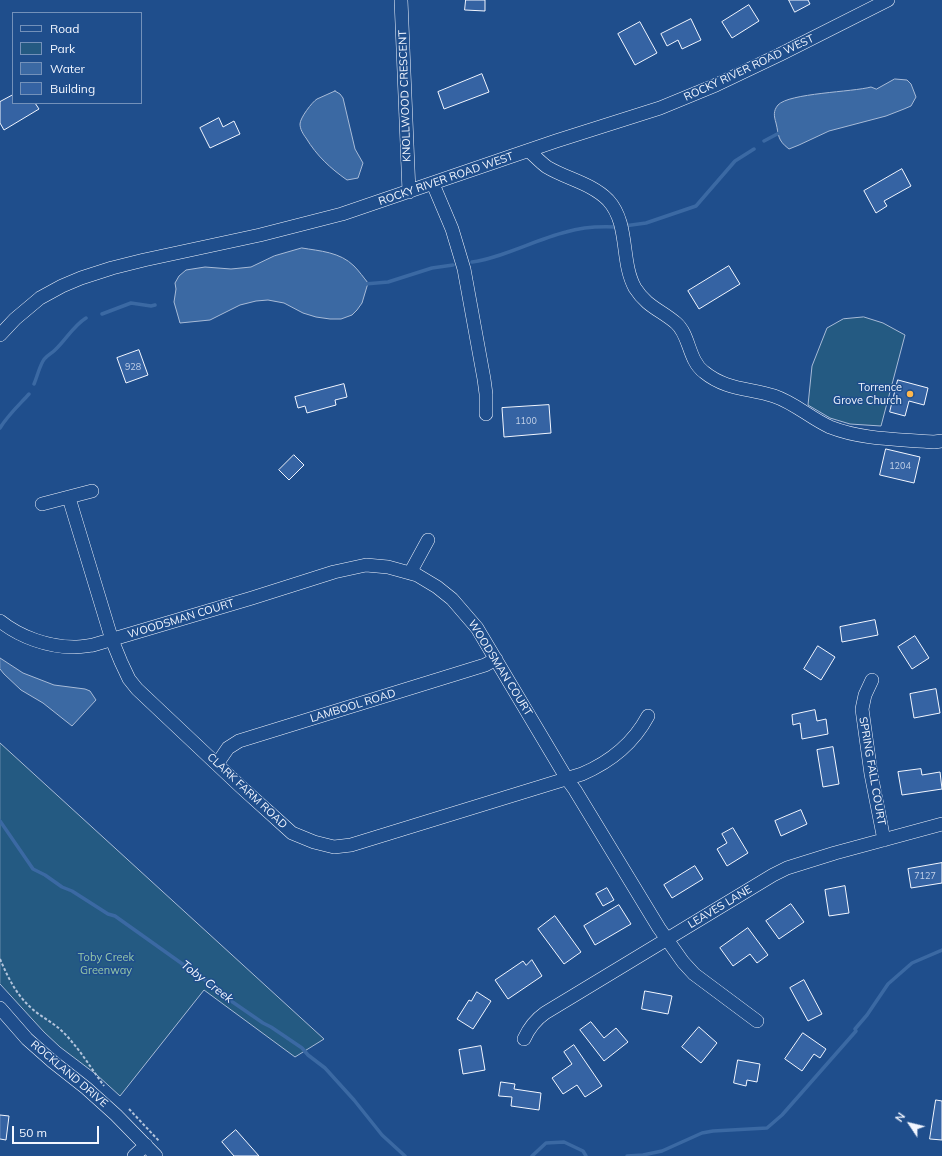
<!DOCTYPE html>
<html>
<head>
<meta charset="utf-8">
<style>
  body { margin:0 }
  #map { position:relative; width:942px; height:1156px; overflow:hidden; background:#1f4e8c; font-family:Mulish,sans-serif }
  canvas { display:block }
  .legend { position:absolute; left:12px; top:12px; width:130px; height:92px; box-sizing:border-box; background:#1f4e8c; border:1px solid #7391ba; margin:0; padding:5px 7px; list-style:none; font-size:12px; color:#f2f6ff }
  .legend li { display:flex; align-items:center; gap:8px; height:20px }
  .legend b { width:20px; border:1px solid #7391ba }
  .north { position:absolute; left:890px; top:1104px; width:40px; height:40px; -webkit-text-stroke:3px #1f4e8c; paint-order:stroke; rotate:305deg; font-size:11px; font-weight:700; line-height:16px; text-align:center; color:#f2f6ff }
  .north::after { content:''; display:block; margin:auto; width:14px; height:18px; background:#f2f6ff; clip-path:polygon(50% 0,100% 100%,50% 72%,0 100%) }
  .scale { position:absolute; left:12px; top:1126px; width:87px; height:18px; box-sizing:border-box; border:2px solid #f2f6ff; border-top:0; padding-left:5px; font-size:12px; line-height:14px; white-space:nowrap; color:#f2f6ff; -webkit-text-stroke:3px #1f4e8c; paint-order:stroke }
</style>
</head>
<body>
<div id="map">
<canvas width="942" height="1156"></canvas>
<ul class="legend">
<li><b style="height:5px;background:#1f4e8c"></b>Road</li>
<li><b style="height:11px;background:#245a82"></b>Park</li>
<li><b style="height:11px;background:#3b69a3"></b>Water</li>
<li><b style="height:11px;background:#3563a3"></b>Building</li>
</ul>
<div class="north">N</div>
<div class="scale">50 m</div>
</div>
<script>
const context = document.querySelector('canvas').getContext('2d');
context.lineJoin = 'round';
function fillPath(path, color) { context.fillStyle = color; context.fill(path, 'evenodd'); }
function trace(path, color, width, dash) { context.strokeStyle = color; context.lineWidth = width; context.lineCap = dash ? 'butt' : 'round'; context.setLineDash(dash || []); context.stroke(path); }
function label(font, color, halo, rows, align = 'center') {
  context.font = font + ' Mulish,sans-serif'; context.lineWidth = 3; context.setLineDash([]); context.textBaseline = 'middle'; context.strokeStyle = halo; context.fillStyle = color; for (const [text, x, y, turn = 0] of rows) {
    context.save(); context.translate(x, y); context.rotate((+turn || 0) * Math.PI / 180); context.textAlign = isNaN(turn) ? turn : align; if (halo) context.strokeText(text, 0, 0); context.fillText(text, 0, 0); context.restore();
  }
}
const green = new Path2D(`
  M864,317L883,323L905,335L881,426L850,424L830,418L808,405L812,366L827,328L843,319Z
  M0,743L324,1039L295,1057L204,990L120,1096L97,1075L60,1047L44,1032L0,984Z`);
fillPath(green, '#245a82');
trace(green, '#a8bbd7', 1);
const water = new Path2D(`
  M895,79L907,80L911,84L916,97L911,106L904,109L886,116L829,131L799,145L789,149C777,140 779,135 776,123C774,116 773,111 778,105C789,93 853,92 871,87L876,89Z
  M335,91L340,94L343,98L355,149L363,163L358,178L347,180C330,168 317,156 306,138C303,134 300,129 300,124C300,118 312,102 317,99C323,96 329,94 335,91Z
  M302,248C320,251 340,252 354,266C359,271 364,278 368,283L362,303L357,310L352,315L341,319H330L316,317L303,313L284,303L268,300L256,301L240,305L210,320L180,323L174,302L176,289L175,283L179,276L186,270L205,267L231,269L251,267L274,256Z
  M0,658L23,673L54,685L85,689L90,691L96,700L72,726L43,703L21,690L4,674L0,669Z`);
fillPath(water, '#3b69a3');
trace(water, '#a8bbd7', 1);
trace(new Path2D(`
  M764,141L781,132
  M624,226L646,223L696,206L735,161L754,149
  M472,262C505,257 534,240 566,232C582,227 601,226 618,227
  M365,284L388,282L432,268L453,265
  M102,314L131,303L151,306L155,305
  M34,384C37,377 39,368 43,361C46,356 51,354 55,350C66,340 73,326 86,318
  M0,428C8,415 19,405 29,394
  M0,821L33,869L45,875L62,887L72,891L108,914L115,916L219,990L221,994L263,1023L271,1027L302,1048L308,1055L325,1068L354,1100L382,1135L405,1156
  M532,1156L546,1143L564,1142L583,1151L586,1156
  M627,1156L643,1155L662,1151L702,1133L713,1131L767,1128L782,1115L856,1031L855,1029L867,1015L888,984L912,963L942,950`), '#3b69a3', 3.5);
const building = new Path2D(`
  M466,0H485V11L465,10Z
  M789,0H808L810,4L795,12Z
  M749,5L759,21L732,38L722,22Z
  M691,19L701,40L682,49L678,40L667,46L661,34Z
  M640,22L657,53L635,65L618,34Z
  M482,74L489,92L444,109L438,92Z
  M13,95V103H35L39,109L4,130L0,123V102Z
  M219,118L223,127L234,121L240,134L210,148L200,128Z
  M902,169L911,186L884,201L887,206L876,213L864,191Z
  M729,266L740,284L699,309L688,291Z
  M139,350L148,375L126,383L117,358Z
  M898,380L928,388L924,405L909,401L905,416L890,412Z
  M344,384L347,397L335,400L336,405L307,413L305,406L298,408L295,397Z
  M549,405L551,433L504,437L502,408Z
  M886,449L920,457L914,483L880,475Z
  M294,455L304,465L289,480L279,470Z
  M875,620L878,635L842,642L840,627Z
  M915,636L929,658L912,669L898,647Z
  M818,646L835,657L821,680L804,669Z
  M936,689L940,713L914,718L910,694Z
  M815,710L817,721L826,719L828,734L802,739L800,723L793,725L792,715Z
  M833,747L839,784L823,787L817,750Z
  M921,769L922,775L940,772L942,789L902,795L898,772Z
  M801,810L807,824L781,836L775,821Z
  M733,828L748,853L727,866L717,849L727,843L722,834Z
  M942,863V883L911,888L908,869Z
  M695,866L703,879L672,898L664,885Z
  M845,886L849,913L829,916L825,890Z
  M607,888L614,900L603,906L596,894Z
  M791,904L804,922L779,939L766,921Z
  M619,905L631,924L595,945L584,926Z
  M555,916L581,952L564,964L538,929Z
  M748,928L768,955L757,963L750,954L733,966L720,948Z
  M532,960L542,976L508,999L495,980L523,961L526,965Z
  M804,980L822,1014L808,1021L790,988Z
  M645,991L672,996L668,1014L642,1009Z
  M477,992L491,1001L473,1029L457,1019L469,1000L471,1001Z
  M591,1022L604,1038L616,1028L628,1042L604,1061L580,1030Z
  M699,1027L717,1043L701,1063L682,1047Z
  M803,1033L826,1049L820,1058L814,1054L802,1071L785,1059Z
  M574,1045L602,1086L585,1097L577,1085L563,1094L552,1078L572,1064L564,1052Z
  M481,1046L485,1070L463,1074L459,1050Z
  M738,1060L760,1064L757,1082L747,1080L746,1086L734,1083Z
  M501,1082L515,1084L514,1089L541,1093L539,1110L511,1106L512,1097L499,1096Z
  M936,1100L942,1101V1140L930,1139Z
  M0,1115L9,1116L6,1140L0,1139Z
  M236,1130L259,1156H234L222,1142Z`);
fillPath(building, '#3563a3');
trace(building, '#f2f6ff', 1);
const minor = new Path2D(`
  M401,0L409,192
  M529,151C535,156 540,162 547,167C567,179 591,183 608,200C630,224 620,261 635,288C647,307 661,310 676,323C690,335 688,360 704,372C726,390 749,388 774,396C795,403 810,418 830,427C863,440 899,439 934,442L942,441
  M433,184L452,229L464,269L484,379L486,394V414
  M0,335L15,319L40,298L62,286L81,278L112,268L144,260L260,235L342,214L556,141L660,108L716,85L779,55L888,0
  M69,498L112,640L121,662L129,679L137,689L241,787L292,833L314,842L334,847L351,845L582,774C610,762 633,744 648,716
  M42,504L92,491
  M410,573L428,540
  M0,621C20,637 48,647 74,647C80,647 86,646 93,645L252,598L334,572L366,565L388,567L417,575L437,587L452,599L477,628L567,779L575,790L659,928L683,962L694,974L757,1021
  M872,680L865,695L862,709L871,774L884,840
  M217,764L228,748L239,741L485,665L496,659
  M0,1008L27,1039L53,1062L86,1088L116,1115L156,1156
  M524,1039C529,1028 535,1020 545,1013L773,875L787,868L835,853L942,824
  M134,1156L146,1145`);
trace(minor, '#f2f6ff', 14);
trace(new Path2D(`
  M0,959C9,980 18,998 36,1012C45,1019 55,1024 63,1032C79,1048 91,1068 104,1086
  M129,1109L159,1141`), '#b3c4dc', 2, [3, 2]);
trace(minor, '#1f4e8c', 13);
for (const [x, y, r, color] of [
  [910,394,4,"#ffb74d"]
]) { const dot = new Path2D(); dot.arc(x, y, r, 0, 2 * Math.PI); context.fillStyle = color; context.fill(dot); trace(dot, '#1f4e8c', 1.5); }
label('9px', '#c3d1e8', null, [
  ["928",133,367],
  ["1100",526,421],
  ["1204",900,466],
  ["7127",925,876]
]);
label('11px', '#f2f6ff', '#1f4e8c', [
  ["ROCKY RIVER ROAD WEST",749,68,-25],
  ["KNOLLWOOD CRESCENT",405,96,-92],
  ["ROCKY RIVER ROAD WEST",446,179,-19],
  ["WOODSMAN COURT",181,619,-17],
  ["WOODSMAN COURT",500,668,58],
  ["LAMBOOL ROAD",353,706,-17],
  ["SPRING FALL COURT",872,771,80],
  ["CLARK FARM ROAD",247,791,43],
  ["LEAVES LANE",720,907,-31],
  ["ROCKLAND DRIVE",69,1074,40]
]);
label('11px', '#f2f6ff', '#1f4e8c', [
  ["Torrence",902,388],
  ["Grove Church",902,401]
], 'right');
label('11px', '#97c8a6', '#1f4e8c', [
  ["Toby Creek",106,958],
  ["Greenway",106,971]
]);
label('italic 12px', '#f2f6ff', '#1f4e8c', [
  ["Toby Creek",207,982,37]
]);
</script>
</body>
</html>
